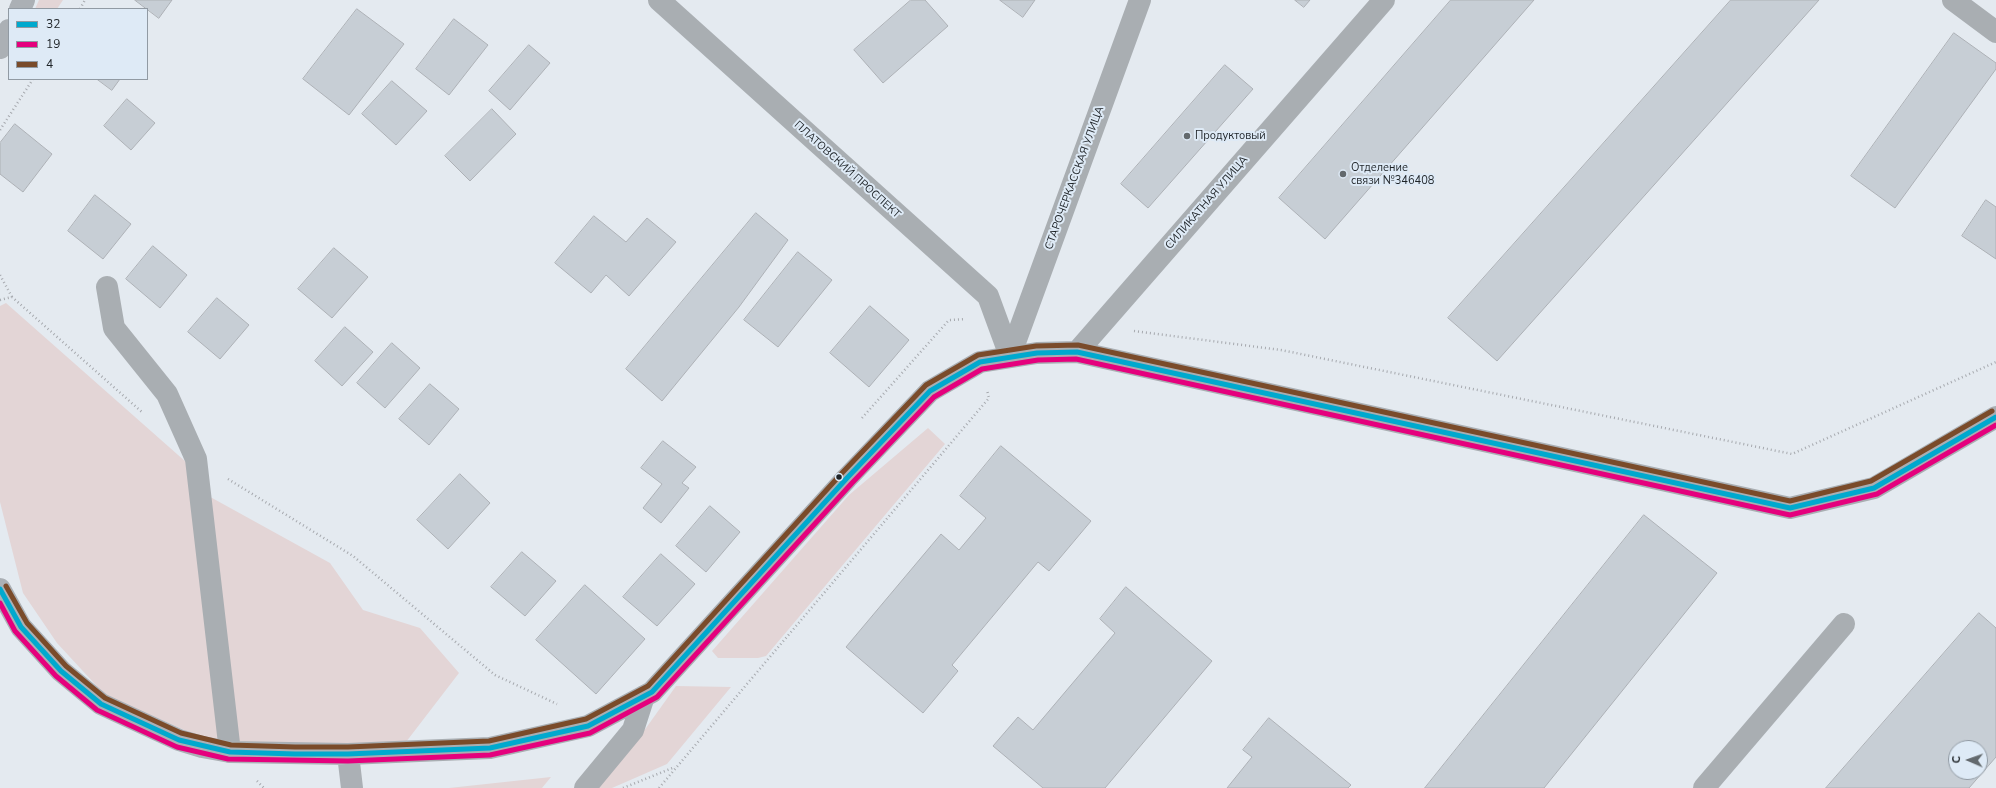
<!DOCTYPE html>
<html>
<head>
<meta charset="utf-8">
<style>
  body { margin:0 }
  #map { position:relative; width:1996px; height:788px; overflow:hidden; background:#e4eaf0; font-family:"Nunito Sans",sans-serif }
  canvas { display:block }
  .legend { position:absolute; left:8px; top:8px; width:140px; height:72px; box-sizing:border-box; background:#deeaf6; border:1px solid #919aa3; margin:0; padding:5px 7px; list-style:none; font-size:12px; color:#1e2327 }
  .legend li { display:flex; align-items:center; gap:8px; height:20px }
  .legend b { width:20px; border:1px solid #919aa3 }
  .north { position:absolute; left:1948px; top:740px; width:40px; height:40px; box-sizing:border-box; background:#deeaf6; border:1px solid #919aa3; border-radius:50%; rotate:272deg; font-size:11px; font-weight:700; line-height:16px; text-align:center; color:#1e2327 }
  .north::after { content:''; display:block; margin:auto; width:14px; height:18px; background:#63696d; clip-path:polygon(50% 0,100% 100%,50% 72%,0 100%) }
</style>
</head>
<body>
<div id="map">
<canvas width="1996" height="788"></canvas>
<ul class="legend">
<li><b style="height:5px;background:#00a9ce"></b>32</li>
<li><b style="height:5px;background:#e5007d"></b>19</li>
<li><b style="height:5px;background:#7a4b2a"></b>4</li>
</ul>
<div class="north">С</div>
</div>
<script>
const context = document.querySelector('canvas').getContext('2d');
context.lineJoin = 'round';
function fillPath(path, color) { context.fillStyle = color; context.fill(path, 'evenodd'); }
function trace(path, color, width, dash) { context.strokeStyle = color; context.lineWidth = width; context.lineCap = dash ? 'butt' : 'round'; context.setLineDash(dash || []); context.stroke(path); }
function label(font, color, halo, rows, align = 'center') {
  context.font = font + ' "Nunito Sans",sans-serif'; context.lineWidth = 4; context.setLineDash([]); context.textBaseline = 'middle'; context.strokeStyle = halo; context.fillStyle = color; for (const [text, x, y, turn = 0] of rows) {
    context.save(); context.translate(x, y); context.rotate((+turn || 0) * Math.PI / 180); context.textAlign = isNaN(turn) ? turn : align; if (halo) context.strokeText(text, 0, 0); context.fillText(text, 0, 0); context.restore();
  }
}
fillPath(new Path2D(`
  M39,0H63L57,9H35Z
  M6,303L186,462L194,488L330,563L363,610L420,628L459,673L406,742L291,747L200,737L105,695L57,643L23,593L0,502V306Z
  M928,428L945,444L766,656L758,658H718L712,651L849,495Z
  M676,686L731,687L667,764L612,788H593L646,728Z
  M551,777L542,788H449Z`), '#e3d5d6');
const building = new Path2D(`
  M135,0H172L159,18Z
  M911,0H925L948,26L883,83L854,50Z
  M1000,0H1035L1023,17Z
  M1295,0H1310L1304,7Z
  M1451,0H1534L1325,239L1279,198Z
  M1731,0H1819L1497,361L1448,318Z
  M357,9L404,44L349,115L303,79Z
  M454,19L488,45L449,95L416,69Z
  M1954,33L1996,63V69L1895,208L1851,176Z
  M529,45L550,63L510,110L489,91Z
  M1225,65L1253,89L1148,208L1121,184Z
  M97,79H120L112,90Z
  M392,81L427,111L396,145L362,114Z
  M127,99L155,123L131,150L104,126Z
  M492,109L516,134L470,181L445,156Z
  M15,124L52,154L23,192L0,174V143Z
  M95,195L131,224L103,259L68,231Z
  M1986,200L1996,207V259L1962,236Z
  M756,213L788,240L739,307L662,401L626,369Z
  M594,216L626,242L647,218L676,242L629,296L606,275L591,293L555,263Z
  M153,246L187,275L160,308L126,279Z
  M334,248L368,277L332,318L298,289Z
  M798,252L832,280L778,347L744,320Z
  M217,298L249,325L220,359L188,332Z
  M870,306L909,340L869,387L830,353Z
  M345,327L373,352L342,386L315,361Z
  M392,343L420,368L385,408L357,383Z
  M430,384L459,409L429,445L399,419Z
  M663,441L696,467L682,483L689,488L661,523L643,508L662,484L641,468Z
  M1001,446L1091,521L1049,571L1038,562L952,665L958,671L923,713L846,647L941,534L959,550L986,518L960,496Z
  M460,474L490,503L448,549L417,520Z
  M710,506L740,532L706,572L676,546Z
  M1644,515L1717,573L1544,788H1425Z
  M522,552L556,581L525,616L491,587Z
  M661,554L695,584L657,626L623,597Z
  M585,585L645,639L596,694L536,640Z
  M1126,587L1212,661L1105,788H1043L993,746L1018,717L1033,730L1115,633L1100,619Z
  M1979,613L1996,628V757L1969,788H1826ZM1956,748H1980V772H1956Z
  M1269,718L1351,785L1348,788H1227L1252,757L1243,750Z`);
fillPath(building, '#c7ced5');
trace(building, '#adb1b6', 1);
trace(new Path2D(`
  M80,9L85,0
  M0,130L33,79
  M0,275L12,297
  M0,300L12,297L143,413
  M1134,331L1281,350L1792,454L1996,362
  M862,418L949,320L965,319
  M228,479L353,556L495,675L557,704
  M257,781L264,788
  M623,788L675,767
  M659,788L989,398L987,390`), '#a6a9ae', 2.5, [1, 3]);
trace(new Path2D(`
  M659,0L988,296L1010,356
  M1953,0L1996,32
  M107,287L114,328L167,394L196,459L230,752
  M1077,352L1384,0
  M1010,356L1140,0
  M348,754L490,748L588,726L652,692L847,478L930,391L980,362L1037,353L1077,352L1790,508L1874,488L1996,417
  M585,788L633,730L644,696
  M1704,788L1844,624`), '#a9aeb2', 22);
trace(new Path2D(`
  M20,9L24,0
  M0,48L9,30
  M0,589L21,627L61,671L101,704L179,740L202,747L230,752L348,754L352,788`), '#abb0b5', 22);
trace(new Path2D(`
  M0,589L21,627L61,671L101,704L179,740L230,752L295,754H348L490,748L588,726L652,692L847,478L930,391L980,362L1037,353L1077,352L1790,508L1874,488L1996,417`), '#00a9ce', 5);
trace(new Path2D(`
  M0,603L15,631L56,676L97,710L177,747L228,759L348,761L490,755L590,733L657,697L852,483L934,397L982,369L1038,360L1076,359L1790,515L1877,494L1996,425`), '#e5007d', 5);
trace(new Path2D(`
  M6,586L27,623L66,666L105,698L181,733L231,745L295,747H348L489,741L586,719L648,686L842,473L926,385L978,355L1036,346L1078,345L1790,501L1871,481L1992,411`), '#7a4b2a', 5);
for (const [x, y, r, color] of [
  [1187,136,4,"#63696d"],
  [1343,174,4,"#63696d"],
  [839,477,3.5,"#1e2327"]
]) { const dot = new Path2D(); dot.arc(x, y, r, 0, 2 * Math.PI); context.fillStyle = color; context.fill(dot); trace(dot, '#deeaf6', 1.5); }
label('11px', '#1e2327', '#deeaf6', [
  ["Продуктовый",1195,136],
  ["Отделение",1351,168],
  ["связи №346408",1351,181]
], 'left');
label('11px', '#1e2327', '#deeaf6', [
  ["ПЛАТОВСКИЙ ПРОСПЕКТ",847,170,42],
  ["СТАРОЧЕРКАССКАЯ УЛИЦА",1075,178,-70],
  ["СИЛИКАТНАЯ УЛИЦА",1207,203,-49]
]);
</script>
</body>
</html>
